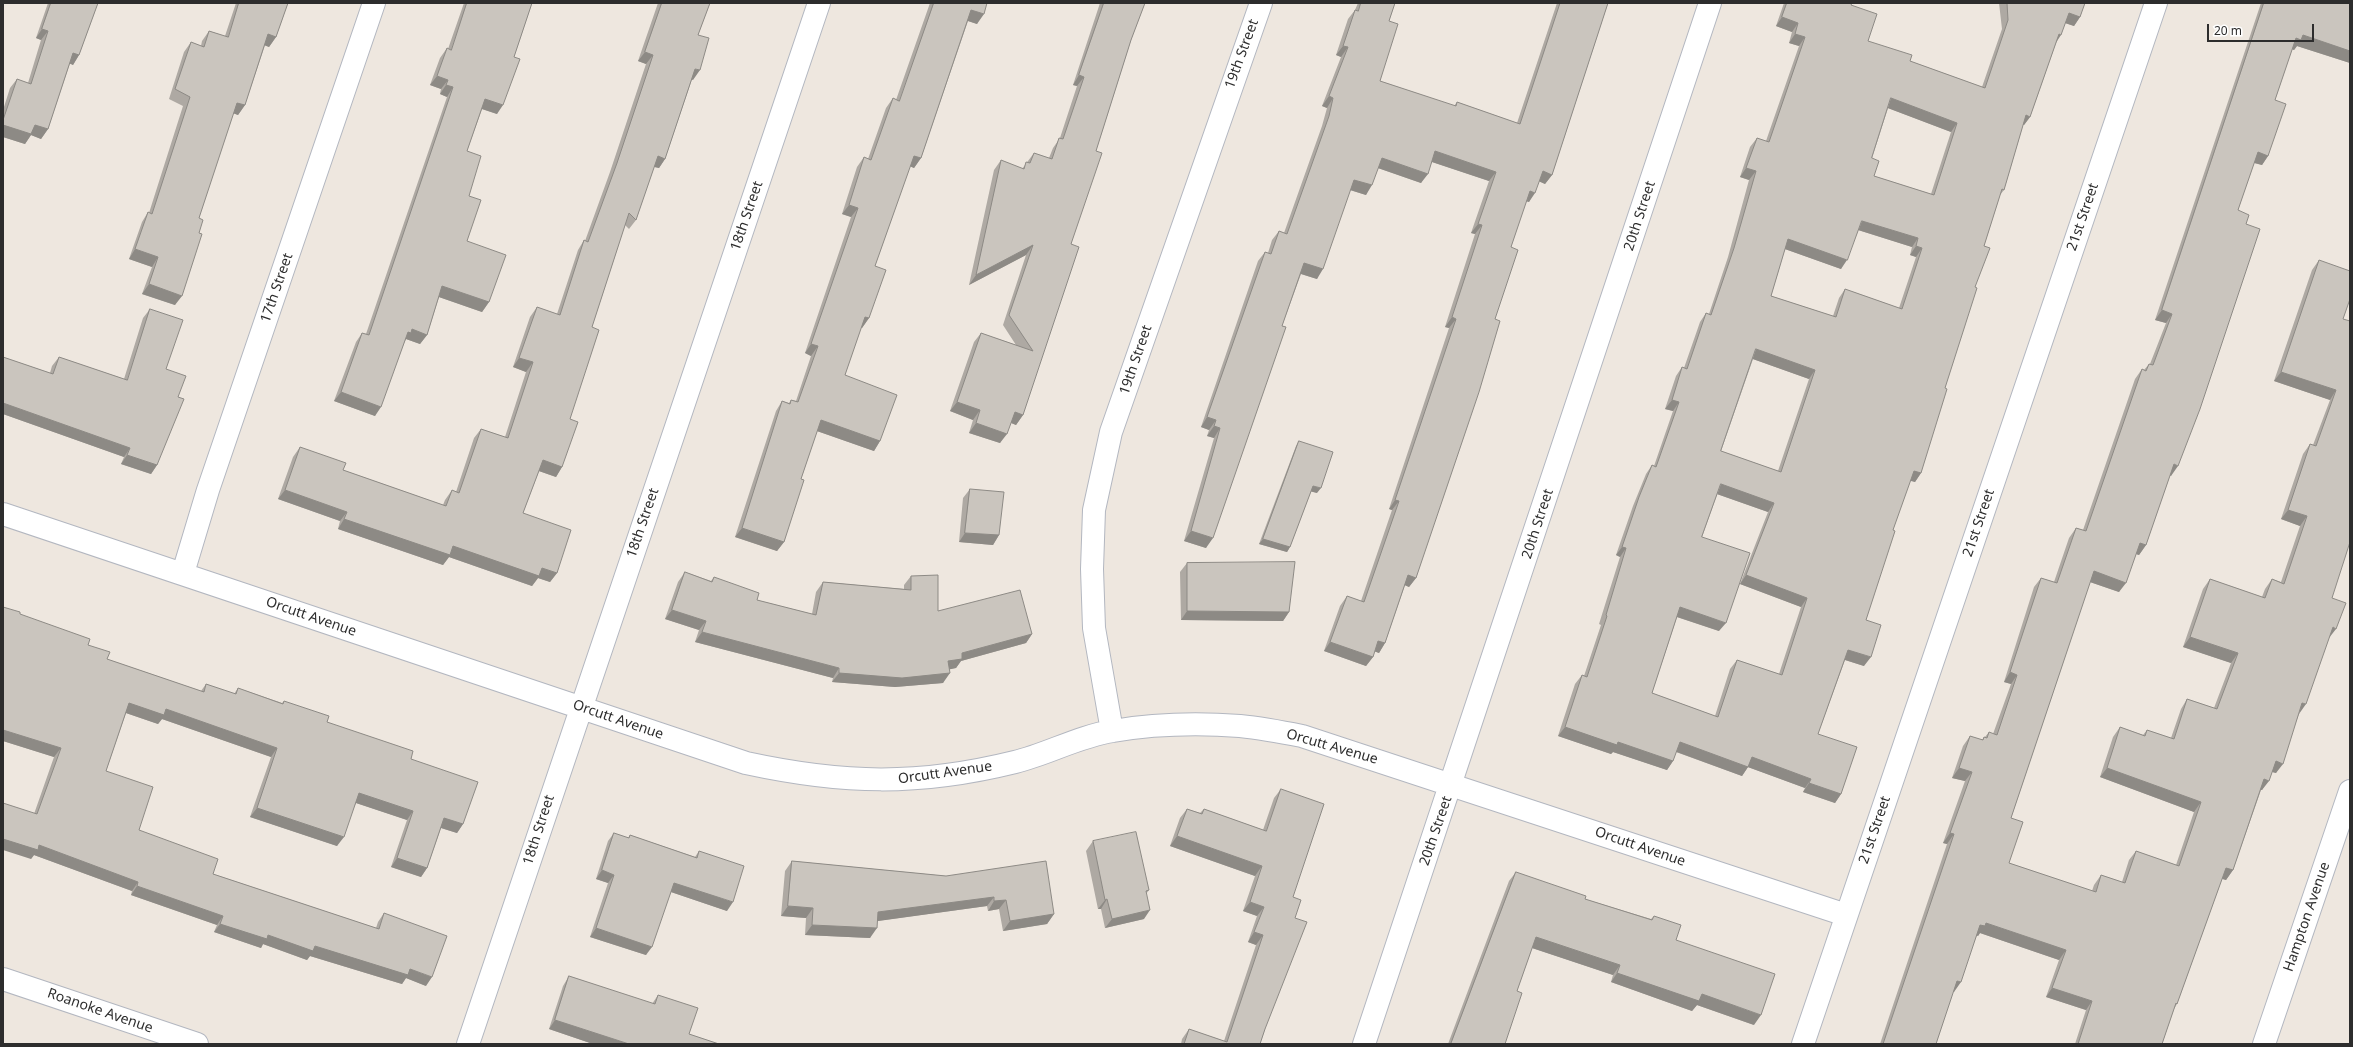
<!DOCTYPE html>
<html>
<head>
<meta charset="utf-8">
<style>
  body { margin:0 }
  #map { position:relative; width:2353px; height:1047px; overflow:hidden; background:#eee7df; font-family:"Noto Sans",sans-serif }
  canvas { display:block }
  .frame { position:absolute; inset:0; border:4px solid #2d2d2d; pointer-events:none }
  .scale { position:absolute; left:2207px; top:24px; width:107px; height:18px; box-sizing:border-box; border:2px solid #2d2d2d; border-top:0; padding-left:5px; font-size:12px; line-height:14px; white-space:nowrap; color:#2d2d2d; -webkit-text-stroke:3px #fff; paint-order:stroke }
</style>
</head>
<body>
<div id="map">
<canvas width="2353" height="1047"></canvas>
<div class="frame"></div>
<div class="scale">20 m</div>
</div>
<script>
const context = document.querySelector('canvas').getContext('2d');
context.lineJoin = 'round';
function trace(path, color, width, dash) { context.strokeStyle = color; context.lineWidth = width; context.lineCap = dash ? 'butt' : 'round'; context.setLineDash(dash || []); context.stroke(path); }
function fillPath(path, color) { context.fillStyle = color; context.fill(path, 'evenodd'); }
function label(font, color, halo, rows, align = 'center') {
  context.font = font + ' "Noto Sans",sans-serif'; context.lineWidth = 4; context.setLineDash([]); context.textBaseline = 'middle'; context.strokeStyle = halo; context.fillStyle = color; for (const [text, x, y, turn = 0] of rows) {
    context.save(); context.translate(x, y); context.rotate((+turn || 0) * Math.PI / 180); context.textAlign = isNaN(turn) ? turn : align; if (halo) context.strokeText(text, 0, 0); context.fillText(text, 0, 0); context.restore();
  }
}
const street = new Path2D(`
  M3,514L746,763C843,784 918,786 1015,762C1048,754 1079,736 1113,731C1154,724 1198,723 1240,726C1260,728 1282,732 1302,736L1846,915
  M183,573L208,490L374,3
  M1112,731L1094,628L1092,569L1094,510L1111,432L1261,3
  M468,1044L819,3
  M1364,1044L1710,3
  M1803,1044L2156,3`);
const secondary = new Path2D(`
  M3,979L197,1044
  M2264,1044L2350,791`);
trace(street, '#b3b7c0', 24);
trace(secondary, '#b3b7c0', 24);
trace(street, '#fff', 22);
trace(secondary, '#fff', 22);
fillPath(new Path2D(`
  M48,3H98L79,55L73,65L70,63L48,129L41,139L31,135L25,144L3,137V110L10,88L17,79L28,83L41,40L36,38Z
  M236,3H288L276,37L269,47L265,45L245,105L238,115L233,113L199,218V233L175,305L142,294L152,267L129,259L142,222L148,212L149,213L183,106L169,99L184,52L191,42L201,46L202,41L209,31L225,36Z
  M464,3H532L514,57L497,114L482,109L467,151L469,196L467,241L489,302L482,312L439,297L427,335L420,344L406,339L405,341L375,416L334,401L356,342L362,333L366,334L447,97L440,94L441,89L430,85L440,58L447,48L448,49Z
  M658,3H710L698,35L693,80L692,79L665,159L659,168L654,167L636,220L629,229L625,225L592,327L570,419L562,467L556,477L539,471L523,513L557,573L550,582L538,578L532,586L449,557L443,565L338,529L340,521L278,499L293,457L300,447L343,470L443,505L445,500L452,490L456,492L474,438L481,429L505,437L526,372L513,367L530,317L537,307L557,314L578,250L584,240L585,241L610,172L646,64L638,61Z
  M930,3H987L977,24L968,21L921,158L914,168L910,166L875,266L869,318L862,328L861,327L845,375L880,441L874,451L817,431L801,479L784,542L777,551L735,537L776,411L782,401L789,403L791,400L796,401L811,356L805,353L851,217L842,214L857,167L864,157L868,159L886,108L893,98L896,100Z
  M1100,3H1145L1131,40L1096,151L1071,244L1023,415L1016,425L1011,423L1000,443L969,433L973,420L950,411L974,342L981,333L1016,345L1003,325L1026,255L969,285L994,170L1001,160L1022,169L1034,153L1049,158L1053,148L1060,138L1077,86L1073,85Z
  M1358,3H1395L1389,21L1380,81L1454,106L1457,102L1517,123L1557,3H1608L1552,175L1545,184L1539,181L1529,202L1526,201L1511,247L1495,319L1416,578L1409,587L1405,585L1385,643L1379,653L1374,651L1373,657L1366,666L1324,651L1340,606L1347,596L1361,601L1392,510L1389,509L1449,328L1445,327L1475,234L1471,233L1489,181L1432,162L1421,183L1378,168L1366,195L1350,190L1317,279L1301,274L1282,326L1206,548L1184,541L1214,438L1207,436L1209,430L1201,427L1258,261L1265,252L1268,253L1272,240L1279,231L1284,233L1322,126L1327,108L1322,106L1341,57L1336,55L1348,19L1355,10Z
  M1784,3H1852L1851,5L1868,41L1910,61L1982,87L2002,29L1999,3H2085L2080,17L2074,26L2065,23L2056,43L2030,117L2024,125H2023L2004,190L2000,195L1984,246L1975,287L1945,388L1921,473L1915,482L1910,480L1893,530L1866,620L1864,666L1845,660L1818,734L1841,794L1835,803L1803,792L1805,788L1748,767L1742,776L1676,752L1673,761L1667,770L1613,752L1611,754L1558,736L1575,684L1582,675L1584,676L1601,625L1599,624L1620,557L1616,555L1633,506L1646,474L1652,465L1654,466L1673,411L1665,409L1676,376L1682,367L1684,368L1700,322L1706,313L1709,314L1728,257L1749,180L1740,177L1750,147L1757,138L1766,141L1799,46L1789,43L1792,32L1776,26ZM1888,108L1951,132L1931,194L1874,176L1872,158ZM1858,230L1912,247L1910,255L1916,257L1899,308L1845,289L1839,298L1833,316L1771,296L1785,249L1841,269ZM1753,359L1809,379L1778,471L1721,451ZM1717,494L1768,512L1740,584L1801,607L1779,674L1737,660L1730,669L1715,716L1652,693L1677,617L1719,631L1702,537Z
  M2261,3H2350V63L2297,46L2294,50L2292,49L2275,100L2268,156L2262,165L2254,163L2238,210L2246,224L2171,476L2170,475L2146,545L2139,555L2136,554L2119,592L2090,582L2011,818L2009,863L2092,891L2094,885L2101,875L2122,882L2129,860L2136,851L2176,865L2194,812L2100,777L2113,737L2120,727L2143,735L2147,730L2171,738L2181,709L2187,699L2214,708L2231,663L2183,647L2203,589L2210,579L2262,597L2265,589L2272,579L2281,582L2300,526L2281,519L2303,454L2310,444L2313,445L2330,400L2274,381L2312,270L2319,260L2343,319L2332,598L2329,638L2299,714L2276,773L2272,772L2262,790H2261L2233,870L2226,880L2222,879L2177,1004L2174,1009L2162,1044H2075L2086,1010L2046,997L2059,960L1980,933L1978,936L1977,935L1954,992L1953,991L1936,1044H1880L1947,844L1943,843L1965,781L1952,778L1963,746L1970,736L1982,740L1984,737H1985L1989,732L1993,734L2011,684L2004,682L2034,587L2041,578L2054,582L2069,538L2076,528L2083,530L2135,379L2142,369L2144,370L2149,364H2150L2166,323L2155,320Z
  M150,309L166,369L178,397L157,465L151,474L121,464L124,457L3,414V357L50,373L52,366L59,357L124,379L143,318Z
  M1299,441L1317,493L1311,491L1290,547L1287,552L1259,544L1296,446Z
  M970,489L999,535L993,545L959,542L963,498Z
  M1187,563L1289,612L1283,621L1181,620L1180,572Z
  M685,572L711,581L714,577L757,600L812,614L816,592L823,582L904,589V585L911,576L938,611L1032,634L1026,643L961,661L956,668L949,669L943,683L895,687L832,682L833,678L695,642L699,630L665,619L678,582Z
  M3,607L88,645L107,659L201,691L206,684L234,694L238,688L282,703L284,701L327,722L411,759L463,824L457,833L441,828L427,868L421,877L391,867L407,820L356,803L337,846L250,817L271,757L162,719L158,724L126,713L106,771L139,830L213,874L376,928L378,922L384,913L426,986L406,978L402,984L310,956L307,960L263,944L261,948L214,932L217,925L131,895L132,891L34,855L31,859L34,814L54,757L3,741Z
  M1281,789L1295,918L1265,1029L1260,1044H1181L1182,1039L1189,1029L1224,1041L1256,945L1248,942L1257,916L1243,911L1255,876L1170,846L1180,818L1187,809L1200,813L1204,809L1263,830L1274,798Z
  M614,833L628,838L630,835L695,857L699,851L727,911L671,892L646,955L590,937L608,883L596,879L608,841Z
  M1093,841L1149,890L1146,894L1144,919L1105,928L1101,909H1098L1086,851Z
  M792,861L946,876L1054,914L1047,924L1003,931L999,909L988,911L987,906L877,921L870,938L805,935L806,918L781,916L785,871Z
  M1516,872L1585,899L1651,919L1654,916L1754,1025L1697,1005L1692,1011L1611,982L1613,975L1532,948L1517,991L1505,1044H1448L1509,881Z
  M569,976L652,1004L658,995L689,1034L719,1044H593L549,1029L563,986Z`), '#aea9a3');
fillPath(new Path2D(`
  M971,10L984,14L977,24L965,20Z
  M2069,13L2080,17L2074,26L2062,22Z
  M1782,17L1798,23L1792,32L1776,26Z
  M42,29L48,31L41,40L36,38Z
  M268,34L276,37L269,47L261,44Z
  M1795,34L1805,37L1799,46L1789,43Z
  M2059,34L2061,35L2055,44Z
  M2303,35L2350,51V63L2297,46L2294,50L2289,48L2296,38Z
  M1343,46L1348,47L1341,57L1336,55Z
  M645,52L653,55L646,64L638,61Z
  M73,53L79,55L73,65L66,62Z
  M695,69L700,70L693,80L689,78Z
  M1079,75L1084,77L1077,86L1073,85Z
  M437,76L448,80L441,89L430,85Z
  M446,85L453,87L447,97L440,94Z
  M1329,96L1333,98L1327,108L1322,106Z
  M1891,98L1957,123L1951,132L1885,107Z
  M485,99L503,105L497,114L479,108Z
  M237,103L245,105L238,115L230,112Z
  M2026,115L2030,117L2024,125L2020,124Z
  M3,125H35L48,129L41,139L31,135L25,144L3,137Z
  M1435,151L1496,172L1489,181L1429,161Z
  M2258,152L2268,156L2262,165L2251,162Z
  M658,156L665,159L659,168L651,166Z
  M914,156L921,158L914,168L907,165Z
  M1382,158L1428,174L1421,183L1375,167Z
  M1746,168L1756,171L1749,180L1740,177Z
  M1543,171L1552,175L1545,184L1536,180Z
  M1354,180L1372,185L1366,195L1347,189Z
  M1530,191L1535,193L1529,202L1523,200Z
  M849,205L858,208L851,217L842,214Z
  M1862,221L1918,238L1912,247L1855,229Z
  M1478,224L1482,225L1475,234L1471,233Z
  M1788,239L1847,260L1841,269L1782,248Z
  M1033,245L1026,255L969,285L976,275Z
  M1916,246L1922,248L1916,257L1910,255Z
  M135,249L158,257L152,267L129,259Z
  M1304,263L1323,269L1317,279L1298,273Z
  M149,284L182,296L175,305L142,294Z
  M442,286L489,302L482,312L436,296Z
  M2162,310L2172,314L2166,323L2155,320Z
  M865,317L869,318L862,328L858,326Z
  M1452,317L1456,319L1449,328L1445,327Z
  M412,329L427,335L420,344L406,339L404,342L408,332Z
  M811,344L818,346L811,356L805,353Z
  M1756,349L1815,370L1809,379L1750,358Z
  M519,358L533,362L526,372L513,367Z
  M2281,372L2336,390L2330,400L2274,381Z
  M341,392L381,407L375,416L334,401Z
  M1672,400L1679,402L1673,411L1665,409Z
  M957,402L980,410L973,420L950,411Z
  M3,403L130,448L124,457L3,414Z
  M1015,412L1023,415L1016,425L1009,422Z
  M1207,417L1216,420L1209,430L1201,427Z
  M821,420L880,441L874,451L814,430Z
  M976,423L1007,434L1000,443L969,433Z
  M1214,426L1220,428L1214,438L1207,436Z
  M127,455L157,465L151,474L121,464Z
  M543,460L562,467L556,477L536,470Z
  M2174,464L2178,466L2171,476L2167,474Z
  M1914,471L1921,473L1915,482L1907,480Z
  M1721,484L1774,503L1768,512L1714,493Z
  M1313,486L1321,488L1317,493L1309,491Z
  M285,490L347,512L340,521L278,499Z
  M1395,500L1399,501L1392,510L1389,509Z
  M2288,510L2307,516L2300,526L2281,519Z
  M344,519L542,568L557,573L550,582L538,578L532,586L449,557L443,565L338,529Z
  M742,528L784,542L777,551L735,537Z
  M1191,531L1213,538L1206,548L1184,541Z
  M965,533L999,535L993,545L959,542Z
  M1263,539L1290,547L1287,552L1259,544Z
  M2140,543L2146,545L2139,555L2133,553Z
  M1622,547L1626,548L1620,557L1616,555Z
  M2094,571L2126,583L2119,592L2087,581Z
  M1408,575L1416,578L1409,587L1402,584Z
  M1746,575L1807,598L1801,607L1740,584Z
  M1680,607L1726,623L1719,631L1674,616Z
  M672,610L706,621L699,630L665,619Z
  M1187,611L1289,612L1283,621L1181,620Z
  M2333,627L2336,629L2329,638L2326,637Z
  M702,632L839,668L833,678L695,642Z
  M1032,634L1026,643L961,661L956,668L942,671L948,661L962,653Z
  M2190,637L2238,653L2231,663L2183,647Z
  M1378,641L1385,643L1379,653L1371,650Z
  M1330,642L1373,657L1366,666L1324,651Z
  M1848,650L1871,657L1864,666L1842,659Z
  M2010,672L2017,675L2011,684L2004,682Z
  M839,673H950L943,683L895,687L832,682Z
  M129,703L166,709L277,748L271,757L162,719L158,724L123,712Z
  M2302,703L2306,704L2299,714Z
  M1565,727L1618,742L1673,761L1667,770L1613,752L1611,754L1558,736Z
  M3,730L61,748L54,757L3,741Z
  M1680,742L1748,767L1742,776L1674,751Z
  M1752,757L1811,779L1805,788L1745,766Z
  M2276,761L2283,764L2276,773L2269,771Z
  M1959,768L1972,772L1965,781L1952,778Z
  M2107,768L2201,802L2194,812L2100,777Z
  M2264,779L2269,781L2262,790L2258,789Z
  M1809,783L1841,794L1835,803L1803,792Z
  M359,793L413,811L407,820L353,802Z
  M257,808L344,837L337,846L250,817Z
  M444,818L463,824L457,833L438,827Z
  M1950,833L1954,834L1947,844L1943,843Z
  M1177,836L1262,866L1255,876L1170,846Z
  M3,839L39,845L138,882L132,891L34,855L31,859L3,850Z
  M397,858L427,868L421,877L391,867Z
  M2226,868L2233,870L2226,880L2220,878Z
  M602,870L614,875L608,883L596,879Z
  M674,883L733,902L727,911L668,891Z
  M137,886L223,916L217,925L131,895Z
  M994,897L987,906L871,922L878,912Z
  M1107,899L1101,909H1098L1105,900Z
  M1006,900L999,909L988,911L994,901Z
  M1250,902L1264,907L1257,916L1243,911Z
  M788,906L813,908L806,918L781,916Z
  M1150,910L1144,919L1105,928L1112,919Z
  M1054,914L1047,924L1003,931L1010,921Z
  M1986,923L2066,950L2059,960L1980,933L1978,936L1974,934L1980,925Z
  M220,924L410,969L432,977L426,986L406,978L402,984L310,956L307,960L263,944L261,948L214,932Z
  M812,925L877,928L870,938L805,935Z
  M596,928L652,947L646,955L590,937Z
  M1254,932L1263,935L1256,945L1248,942Z
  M1536,937L1620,965L1613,975L1529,947Z
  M1617,973L1702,994L1761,1015L1754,1025L1697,1005L1692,1011L1611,982Z
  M1957,981L1961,982L1954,992L1950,990Z
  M2052,988L2092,1001L2086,1010L2046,997Z
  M555,1020L629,1044H593L549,1029Z`), '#8d8a85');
const building = new Path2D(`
  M51,3H98L79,55L73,53L48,129L35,125L31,134L3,125V120L17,79L31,84L48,31L42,29Z
  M239,3H288L276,37L268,34L245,105L237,103L199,218L203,220L199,233L202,234L182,296L149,284L158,257L135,249L148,212L152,214L190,97L175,89L191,42L204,47L209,31L228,37Z
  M467,3H532L514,57L520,59L503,105L485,99L467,151L481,156L469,196L481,200L467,241L506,255L489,302L442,286L427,335L412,329L411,333L408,332L381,407L341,392L362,333L369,335L453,87L446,85L448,80L437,76L447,48L451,50Z
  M662,3H710L698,35L709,38L700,70L695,69L665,159L658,156L636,220L629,213L592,327L599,330L570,419L578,422L562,467L543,460L523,513L571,530L557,573L542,568L539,576L453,546L450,555L344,519L347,512L285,490L300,447L346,463L343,470L446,506L452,490L459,493L481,429L508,438L533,362L519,358L537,307L560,315L584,240L588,242L617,163L653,55L645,52Z
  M934,3H987L984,14L971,10L921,158L914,156L875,266L886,270L869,318L865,317L845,375L897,395L880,441L821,420L801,479L804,480L784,542L742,528L782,401L790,404L791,400L798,402L818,346L811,344L858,208L849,205L864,157L871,160L893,98L899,101Z
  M1104,3H1145L1131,40L1096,151L1102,153L1071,244L1079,247L1023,415L1015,412L1007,434L976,423L980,410L957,402L981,333L1033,351L1009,315L1033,245L976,275L1001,160L1024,169L1026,162L1030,163L1034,153L1052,159L1059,138L1063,139L1084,77L1079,75Z
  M1361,3H1395L1389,21L1398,24L1380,81L1456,106L1457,102L1520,124L1560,3H1608L1552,175L1543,171L1535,193L1530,191L1511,247L1518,250L1495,319L1500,321L1479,392L1416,578L1408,575L1385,643L1378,641L1373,657L1330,642L1347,596L1364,602L1399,501L1395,500L1456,319L1452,317L1482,225L1478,224L1496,172L1435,151L1428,174L1382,158L1372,185L1354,180L1323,269L1304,263L1282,326L1286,327L1213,538L1191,531L1220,428L1214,426L1216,420L1207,417L1265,252L1271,254L1279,231L1287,234L1329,116L1333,98L1329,96L1348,47L1343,46L1355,10L1358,11Z
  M1787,3H1852L1851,5L1877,14L1868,41L1912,55L1910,61L1985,88L2008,20L2007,3H2085L2080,17L2069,13L2061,35L2059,34L2030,117L2026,115L2004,190L2002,189L1984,246L1990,248L1975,287L1977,288L1945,388L1947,389L1921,473L1914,471L1893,530L1895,531L1866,620L1881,625L1871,657L1848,650L1818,734L1857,747L1841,794L1809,783L1811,779L1752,757L1748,767L1680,742L1673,761L1618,742L1617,745L1565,727L1582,675L1587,677L1607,616L1606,615L1626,548L1622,547L1639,497L1652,465L1656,467L1679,402L1672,400L1682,367L1687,369L1706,313L1711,315L1734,248L1756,171L1746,168L1757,138L1769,142L1805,37L1795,34L1798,23L1782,17ZM1891,98L1957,123L1934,195L1874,176L1879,161L1872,158ZM1862,221L1918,238L1916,246L1922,248L1902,309L1845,289L1836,317L1771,296L1788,239L1847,260ZM1756,349L1815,370L1781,472L1721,451ZM1721,484L1774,503L1746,575L1807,598L1782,675L1737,660L1718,717L1652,693L1680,607L1726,623L1750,553L1702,537Z
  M2264,3H2350V51L2303,35L2301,40L2296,38L2275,100L2286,104L2268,156L2258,152L2238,210L2249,215L2246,224L2260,229L2200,409L2178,466L2174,464L2146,545L2140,543L2126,583L2094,571L2011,818L2023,822L2009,863L2096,892L2101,875L2125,883L2136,851L2179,866L2201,802L2107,768L2120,727L2145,736L2147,730L2174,739L2187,699L2217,709L2238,653L2190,637L2210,579L2265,598L2272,579L2284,584L2307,516L2288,510L2310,444L2316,446L2336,390L2281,372L2319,260L2350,271V299L2343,319L2350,321V542L2332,598L2346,603L2336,629L2333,627L2306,704L2302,703L2283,764L2276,761L2269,781L2264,779L2233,870L2226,868L2177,1004L2176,1003L2162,1044H2078L2092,1001L2052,988L2066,950L1986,923L1985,926L1980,925L1961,982L1957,981L1936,1044H1883L1954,834L1950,833L1972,772L1959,768L1970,736L1983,740L1984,737L1987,738L1989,732L1997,735L2017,675L2010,672L2041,578L2057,583L2076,528L2086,531L2142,369L2146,371L2149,364L2153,365L2172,314L2162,310Z
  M150,309L183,320L166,369L186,376L178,397L184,399L157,465L127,455L130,448L3,403V357L53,374L59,357L127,380Z
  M1299,441L1333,452L1321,488L1313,486L1290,547L1263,539Z
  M970,489L1004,492L999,535L965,533Z
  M1295,562L1289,612L1187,611V563Z
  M685,572L712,582L714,577L759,593L757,600L816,615L823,582L911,590V576L938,575V611L1020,590L1032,634L962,653V659L948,661L950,673L902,678L839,673V668L702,632L706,621L672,610Z
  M3,607L20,612V614L90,639L88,645L110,652L107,659L204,692L206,684L236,694L238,688L283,704L284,701L329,716L327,722L413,751L411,759L478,782L463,824L444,818L427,868L397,858L413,811L359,793L344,837L257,808L277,748L166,709L164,715L129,703L106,771L153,787L139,830L218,859L213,874L379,929L384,913L447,936L432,977L410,969L408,975L315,946L313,951L268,935L267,939L220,924L223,916L137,886L138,882L39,845L38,850L3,839V803L37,814L61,748L3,730Z
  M1281,789L1324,804L1293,897L1301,900L1295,918L1307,922L1265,1029L1260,1044H1184L1189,1029L1227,1042L1263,935L1254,932L1264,907L1250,902L1262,866L1177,836L1187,809L1202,814L1204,809L1266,831Z
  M1136,832L1149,890L1146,891L1150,910L1112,919L1107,899L1105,900L1093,841Z
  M614,833L629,838L630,835L697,858L699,851L744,866L733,902L674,883L652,947L596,928L614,875L602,870Z
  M792,861L946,876L1046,861L1054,914L1010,921L1006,900L994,901V897L878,912L877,928L812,925L813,908L788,906Z
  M1516,872L1586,896L1585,899L1652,920L1654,916L1681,925L1676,940L1775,974L1761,1015L1702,994L1699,1001L1617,973L1620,965L1536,937L1517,991L1522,993L1505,1044H1451Z
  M569,976L655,1004L658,995L698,1008L689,1034L719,1044H629L555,1020Z`);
fillPath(building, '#cac5be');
trace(building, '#8d8a85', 1);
label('14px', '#2d2d2d', '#fff', [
  ["19th Street",1242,54,-70],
  ["18th Street",747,216,-71],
  ["20th Street",1640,216,-72],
  ["21st Street",2083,217,-71],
  ["17th Street",277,288,-71],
  ["19th Street",1136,360,-71],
  ["18th Street",643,523,-71],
  ["21st Street",1979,523,-71],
  ["20th Street",1538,524,-72],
  ["Orcutt Avenue",311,617,19],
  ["Orcutt Avenue",618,720,19],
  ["Orcutt Avenue",1332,747,16],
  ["Orcutt Avenue",945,773,-8],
  ["18th Street",539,830,-72],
  ["21st Street",1875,830,-71],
  ["20th Street",1436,831,-71],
  ["Orcutt Avenue",1640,847,19],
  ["Hampton Avenue",2307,917,-71],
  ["Roanoke Avenue",100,1011,19]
]);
</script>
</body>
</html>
